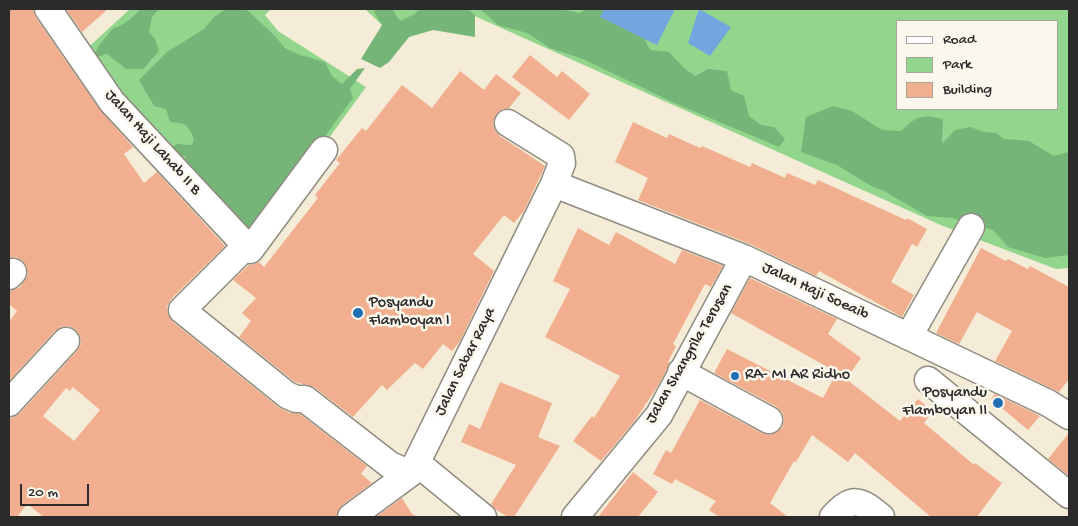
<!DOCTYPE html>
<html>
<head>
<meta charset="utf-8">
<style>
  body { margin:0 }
  #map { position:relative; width:1078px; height:526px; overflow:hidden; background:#f4ecd7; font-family:"Gochi Hand",sans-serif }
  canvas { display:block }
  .frame { position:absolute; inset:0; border:10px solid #2b2b2b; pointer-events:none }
  .legend { position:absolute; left:896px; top:20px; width:162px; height:90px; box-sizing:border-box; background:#fbf7ec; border:1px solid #a8a59f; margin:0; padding:6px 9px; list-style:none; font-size:15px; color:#2b2b2b }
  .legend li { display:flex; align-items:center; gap:10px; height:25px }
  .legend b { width:25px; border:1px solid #a8a59f }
  .scale { position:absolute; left:20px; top:484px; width:69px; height:22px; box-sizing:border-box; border:2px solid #2b2b2b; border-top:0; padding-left:6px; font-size:15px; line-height:18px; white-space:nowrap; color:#2b2b2b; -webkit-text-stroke:4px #fbf7ec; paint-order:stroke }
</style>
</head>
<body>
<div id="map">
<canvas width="1078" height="526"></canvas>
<div class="frame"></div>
<ul class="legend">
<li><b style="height:6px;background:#fff"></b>Road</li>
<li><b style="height:14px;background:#92d58d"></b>Park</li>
<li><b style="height:14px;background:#f1af8f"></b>Building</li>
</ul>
<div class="scale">20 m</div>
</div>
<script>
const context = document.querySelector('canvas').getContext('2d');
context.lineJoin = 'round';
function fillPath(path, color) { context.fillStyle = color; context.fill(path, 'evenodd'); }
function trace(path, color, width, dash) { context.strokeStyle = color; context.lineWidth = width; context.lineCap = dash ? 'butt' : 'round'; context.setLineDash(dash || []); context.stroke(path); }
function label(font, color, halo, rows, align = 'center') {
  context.font = font + ' "Gochi Hand",sans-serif'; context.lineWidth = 5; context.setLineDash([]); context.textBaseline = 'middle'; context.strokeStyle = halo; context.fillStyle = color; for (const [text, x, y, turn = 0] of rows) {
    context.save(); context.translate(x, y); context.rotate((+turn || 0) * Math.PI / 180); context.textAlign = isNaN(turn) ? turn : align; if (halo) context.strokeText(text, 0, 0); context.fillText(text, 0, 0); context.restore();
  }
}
fillPath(new Path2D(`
  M130,9H271L265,15L278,31L366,87L250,247L81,54Z
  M365,9H431L399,41Z
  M459,9H1069V268L1056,269L943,226ZM897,21H1057V109H897Z`), '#92d58d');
fillPath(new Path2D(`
  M140,9H159L152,17L149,32L155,39L159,51L143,69H126L107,54L93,58L98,47L112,29C120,27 136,16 140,9Z
  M226,9H246L274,35L285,48L300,55L325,62L332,76L342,84L357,69L365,68L350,89L353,98L312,154L249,231L189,174L185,156L176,155L170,148L177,144L192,145L194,139C188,125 186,123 170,122L166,109L154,106L139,80L167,52L204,29L214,17Z
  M375,9H395L394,12L400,21L415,14L419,9H468L475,15V37L433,30L409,37L389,62L380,68L361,59L382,25L374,12Z
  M480,9H560L580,13L585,9H608L639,29L650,50L669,52L684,68L695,76L708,69L727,71L731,90L744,96L749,116L761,125L774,127L785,139L779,147L672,102L583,59L550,48L527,33L498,25Z
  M833,106L852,111L882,130L901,131C917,116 921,114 943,119L942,144L955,130L970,127L984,132L996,133L1004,139L1029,141L1054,156L1069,152V255L1045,258L1008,247L993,230L953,218L927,216L884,191L871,186L837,165L801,152L806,117Z`), '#75b678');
fillPath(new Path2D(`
  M604,9H675L657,45L600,17Z
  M699,9L731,27L710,56L688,43Z`), '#73a5de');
fillPath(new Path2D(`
  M9,9H33L36,18L100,110L133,147L124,154L144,183L157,172L225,246L171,299L167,307L168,315L173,322L278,407L290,413L300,414L367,466L361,474L372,483L342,505L338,511L336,517H44L27,504L17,517H9V418L14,417L20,413L77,351L81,344L80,336L76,330L69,326L61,327L55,331L9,381V322L17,311L9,304V291L13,290L20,287L28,275L27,268L23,261L16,257L9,258ZM73,387L100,410L74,441L43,416L66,388L70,391Z
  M66,9H108L82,32Z
  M530,55L557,77L562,71L590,94L569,120L512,77Z
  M460,71L484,90L496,74L521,93L509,108L501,110L496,115L493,122L495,130L500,136L545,166L524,211L514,223L504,215L473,254L494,271L460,341L452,351L443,344L423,369L415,363L387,390L382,385L353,417L314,387L295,382L239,337L251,321L242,313L256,298L233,280L249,265L255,264L259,262L264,267L318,198L315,195L340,163L336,160L362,128L366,131L402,85L432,108Z
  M633,122L667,138L669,134L700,148L702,146L750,167L752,163L785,178L787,173L815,185L818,180L906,220L907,218L927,229L917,247L912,244L891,282L914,295L902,317L819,271L816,276L750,244L638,200L648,178L615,162Z
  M578,228L609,245L616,232L675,264L682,250L723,266L711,287L705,284L673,344L676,346L668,362L670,363L659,384L634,422L601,461L573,441L592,416L594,418L620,376L545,337L570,289L553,281Z
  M981,248L1006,261L1008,259L1028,269L1030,266L1069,287V379L1059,392L995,361L1012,331L977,312L959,344L936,333Z
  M750,278L837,319L828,334L861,358L847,378L731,313Z
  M727,349L823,398L837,372L900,421L918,399L933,411L924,423L974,465L975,463L1002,483L977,517H931L855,453L848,462L812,435L796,462L794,461L770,503L788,517H719L709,510L716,501L675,479L672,484L653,474L666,450L671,453L700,400L762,433L770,435L777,432L782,428L784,419L782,412L777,407L714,373Z
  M500,382L552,403L538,437L560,446L514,517H508L495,509L491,504L516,465L461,442L469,424L480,429Z
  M995,394L1040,416L1028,430L991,399Z
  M1069,433V476L1048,459Z
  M633,472L658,492L638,517H598Z
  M402,498L412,514L417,517H376Z`), '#f1af8f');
const street = new Path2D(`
  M48,9L112,102L250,250L324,150
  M554,184L744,258L1048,403L1069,416
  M246,246L182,310L287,395L296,399H305L390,465L404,471L412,472
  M9,276L13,272
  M909,336L971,227
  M681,372L769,420
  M928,380L1069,495
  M9,403L66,341
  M417,463L483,517
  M351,517L412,472L554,184L562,163L561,156L508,123
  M575,517L659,415L744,258
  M833,517C853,495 860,500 881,517`);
trace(street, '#908c81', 29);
trace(street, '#fff', 26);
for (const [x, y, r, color] of [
  [358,313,6,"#1f6fb2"],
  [735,376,5,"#1f6fb2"],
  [998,403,6,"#1f6fb2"]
]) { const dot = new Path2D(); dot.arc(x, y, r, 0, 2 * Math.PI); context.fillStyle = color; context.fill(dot); trace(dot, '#fbf7ec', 2); }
label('16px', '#2b2b2b', '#fbf7ec', [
  ["Jalan Haji Lahab II B",152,143,48],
  ["Jalan Haji Soeaib",815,292,25],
  ["Jalan Shangrila Terusan",690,354,-60],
  ["Jalan Sabar Raya",466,362,-64]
]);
label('16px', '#2b2b2b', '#fbf7ec', [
  ["Posyandu",369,304],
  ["Flamboyan I",369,322],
  ["RA- MI AR Ridho",745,376],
  ["Posyandu",987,394,"right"],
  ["Flamboyan II",987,412,"right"]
], 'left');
</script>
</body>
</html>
